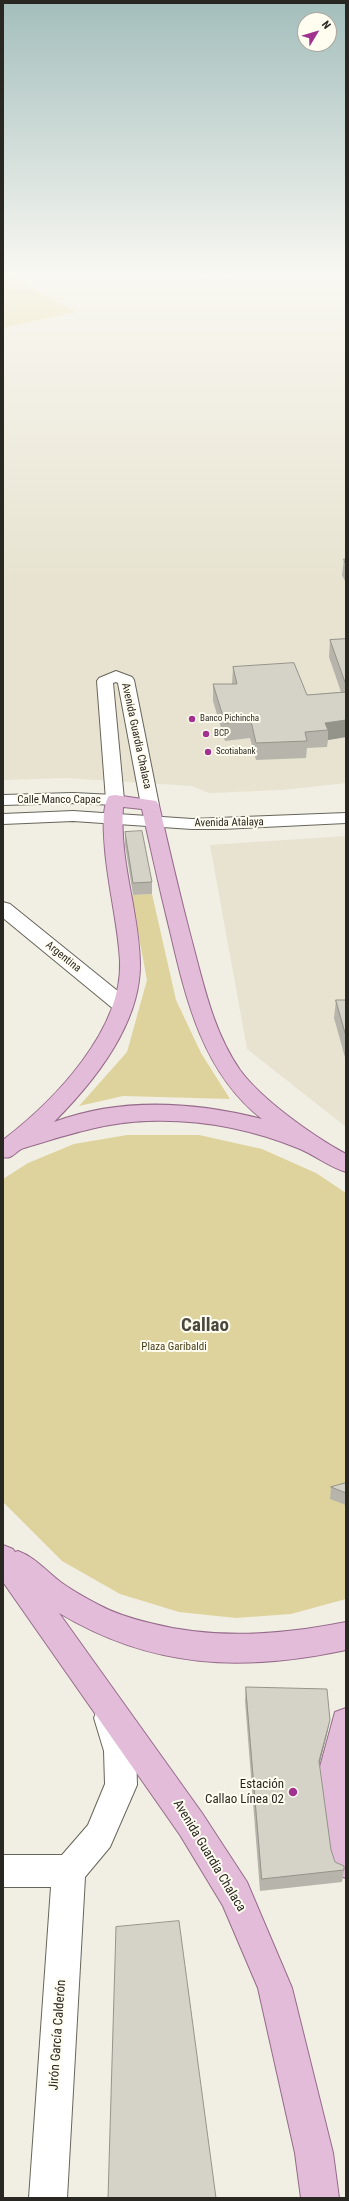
<!DOCTYPE html>
<html>
<head>
<meta charset="utf-8">
<style>
  body { margin:0 }
  #map { position:relative; width:349px; height:2201px; overflow:hidden; background:#f1efe3; font-family:"Roboto Condensed",sans-serif }
  canvas { display:block }
  .frame { position:absolute; inset:0; border:4px solid #282722; pointer-events:none }
  .north { position:absolute; left:297px; top:12px; width:40px; height:40px; box-sizing:border-box; background:#fffcf0; border:1px solid #a9a79e; border-radius:50%; rotate:52deg; font-size:11px; font-weight:700; line-height:16px; text-align:center; color:#282722 }
  .north::after { content:''; display:block; margin:auto; width:14px; height:18px; background:#a13290; clip-path:polygon(50% 0,100% 100%,50% 72%,0 100%) }
</style>
</head>
<body>
<div id="map">
<canvas width="349" height="2201"></canvas>
<div class="frame"></div>
<div class="north">N</div>
</div>
<script>
const context = document.querySelector('canvas').getContext('2d');
context.lineJoin = 'round';
function fillPath(path, color) { context.fillStyle = color; context.fill(path, 'evenodd'); }
function trace(path, color, width, dash) { context.strokeStyle = color; context.lineWidth = width; context.lineCap = dash ? 'butt' : 'round'; context.setLineDash(dash || []); context.stroke(path); }
function label(font, color, halo, rows, align = 'center') {
  context.font = font + ' "Roboto Condensed",sans-serif'; context.lineWidth = 4; context.setLineDash([]); context.textBaseline = 'middle'; context.strokeStyle = halo; context.fillStyle = color; for (const [text, x, y, turn = 0] of rows) {
    context.save(); context.translate(x, y); context.rotate((+turn || 0) * Math.PI / 180); context.textAlign = isNaN(turn) ? turn : align; if (halo) context.strokeText(text, 0, 0); context.fillText(text, 0, 0); context.restore();
  }
}
fillPath(new Path2D(`
  M9,275H200L212,281L241,275H346V783L282,790L209,793L192,786L66,778L3,780V328L74,312Z
  M346,836V1127L247,1049L210,845Z`), '#e7e3d0');
fillPath(new Path2D(`
  M152,894L176,1000L201,1053L230,1099L123,1096L79,1106L127,1052L147,980L131,895Z
  M127,1135H199L262,1149L316,1173L346,1193V1599L291,1614L236,1618L179,1612L120,1594L62,1561L3,1502V1179L28,1163L74,1144Z`), '#ded39d');
fillPath(new Path2D(`
  M3,275H9L75,312L3,328Z`), '#ddcd79');
const minor = new Path2D(`
  M116,671L132,677L134,680L159,805L156,809L150,810L144,809L141,805L118,683L116,682L113,683L124,800L121,804L115,805L109,804L106,800L97,681L99,678Z
  M3,902L10,904L130,1001L133,1006L130,1011L123,1013L116,1011L3,918Z
  M109,1703L120,1707L136,1751L137,1785L110,1847L85,1877L67,2198H29L51,1887H3V1855H62L88,1825L105,1784L104,1751L94,1718L98,1707Z`);
const secondary = new Path2D(`
  M73,793L115,795L121,796L124,800L121,804L115,805L73,803L3,805V795Z
  M73,811L192,819L346,813V823L222,829H192L73,821L3,824V814Z`);
const primary = new Path2D(`
  M115,795L156,801L159,805C170,853 181,901 194,949C205,991 215,1034 240,1070C262,1100 313,1136 346,1154V1172C329,1167 316,1156 300,1149C251,1129 201,1119 148,1121C105,1122 64,1136 24,1148C16,1150 13,1160 3,1157V1140C54,1101 123,1030 120,961C118,924 108,887 105,850C104,837 101,807 109,796ZM123,807L142,809C151,850 160,891 170,931C186,1000 203,1073 262,1119C195,1102 121,1097 54,1122C95,1081 141,1023 140,963C139,910 119,862 123,807Z
  M3,1545L13,1549L15,1552L18,1551C35,1557 47,1572 62,1583C73,1591 86,1598 99,1605C114,1613 133,1619 150,1623C216,1640 280,1635 346,1622V1650C243,1672 152,1669 59,1613L202,1813L247,1882L292,1988L333,2153L339,2198H301L295,2153L258,1988L223,1906L180,1835L3,1582Z
  M346,1708V1878L334,1874L330,1862L318,1774L335,1712Z`);
trace(minor, '#67655a', 2);
trace(secondary, '#67655a', 2);
trace(primary, '#956b8a', 2);
fillPath(minor, '#fff');
fillPath(secondary, '#fff');
fillPath(primary, '#e3bcda');
fillPath(new Path2D(`
  M344,559H346V583L342,575Z
  M346,639V737L328,740L327,747L307,748L306,758L256,760L250,738L225,741L213,701V684H232L233,667L307,695L341,692L329,657L330,640Z
  M125,832L152,882V894L133,895L125,845Z
  M336,1000H346V1061L334,1018Z
  M346,1483V1505L330,1499L331,1487Z
  M246,1687L330,1720L327,1734L319,1764L331,1850L335,1862L344,1870L342,1882L260,1891L245,1701Z`), '#b7b5ab');
fillPath(new Path2D(`
  M346,720V737L328,740V730L325,723Z
  M330,1720L327,1734L317,1774L319,1761Z`), '#95948b');
const building = new Path2D(`
  M344,559H346V565Z
  M346,639V685L330,640Z
  M294,663L307,695L346,692V720L325,723L328,730L305,732L307,741L256,743L251,721L225,723L213,684H237L233,667Z
  M142,831L152,882L133,883L125,832Z
  M336,1000H346V1036Z
  M346,1483V1493L331,1487Z
  M246,1687L327,1689L330,1720L319,1761L331,1850L335,1862L344,1866V1870L262,1879Z
  M179,1921L216,2198H108L116,1927Z`);
fillPath(building, '#d5d3c7');
trace(building, '#95948b', 1);
const sky = context.createLinearGradient(0, 0, 0, 583);
sky.addColorStop(0, '#a3bebc');
sky.addColorStop(0.47, '#f9f8f2');
sky.addColorStop(1, '#f9f8f200');
context.fillStyle = sky;
context.fillRect(0, 0, 349, 583);
for (const [x, y, r, color] of [
  [192,719,4,"#a13290"],
  [206,734,4,"#a13290"],
  [208,752,4,"#a13290"],
  [293,1792,5,"#a13290"]
]) { const dot = new Path2D(); dot.arc(x, y, r, 0, 2 * Math.PI); context.fillStyle = color; context.fill(dot); trace(dot, '#fffcf0', 1.5); }
label('9px', '#282722', '#fffcf0', [
  ["Banco Pichincha",200,719],
  ["BCP",214,734],
  ["Scotiabank",216,752]
], 'left');
label('11px', '#282722', '#fffcf0', [
  ["Avenida Guardia Chalaca",136,736,78],
  ["Calle Manco Capac",59,800],
  ["Avenida Atalaya",229,823,-1],
  ["Argentina",63,957,39]
]);
label('11px', '#453e19', '#fffcf0', [
  ["Plaza Garibaldi",174,1347]
]);
label('13px', '#282722', '#fffcf0', [
  ["Estación",284,1785],
  ["Callao Línea 02",284,1800]
], 'right');
label('13px', '#282722', '#fffcf0', [
  ["Avenida Guardia Chalaca",209,1856,59],
  ["Jirón García Calderón",58,2035,-86]
]);
label('bold 19px', '#49473e', '#fffcf0', [
  ["Callao",205,1326]
]);
</script>
</body>
</html>
